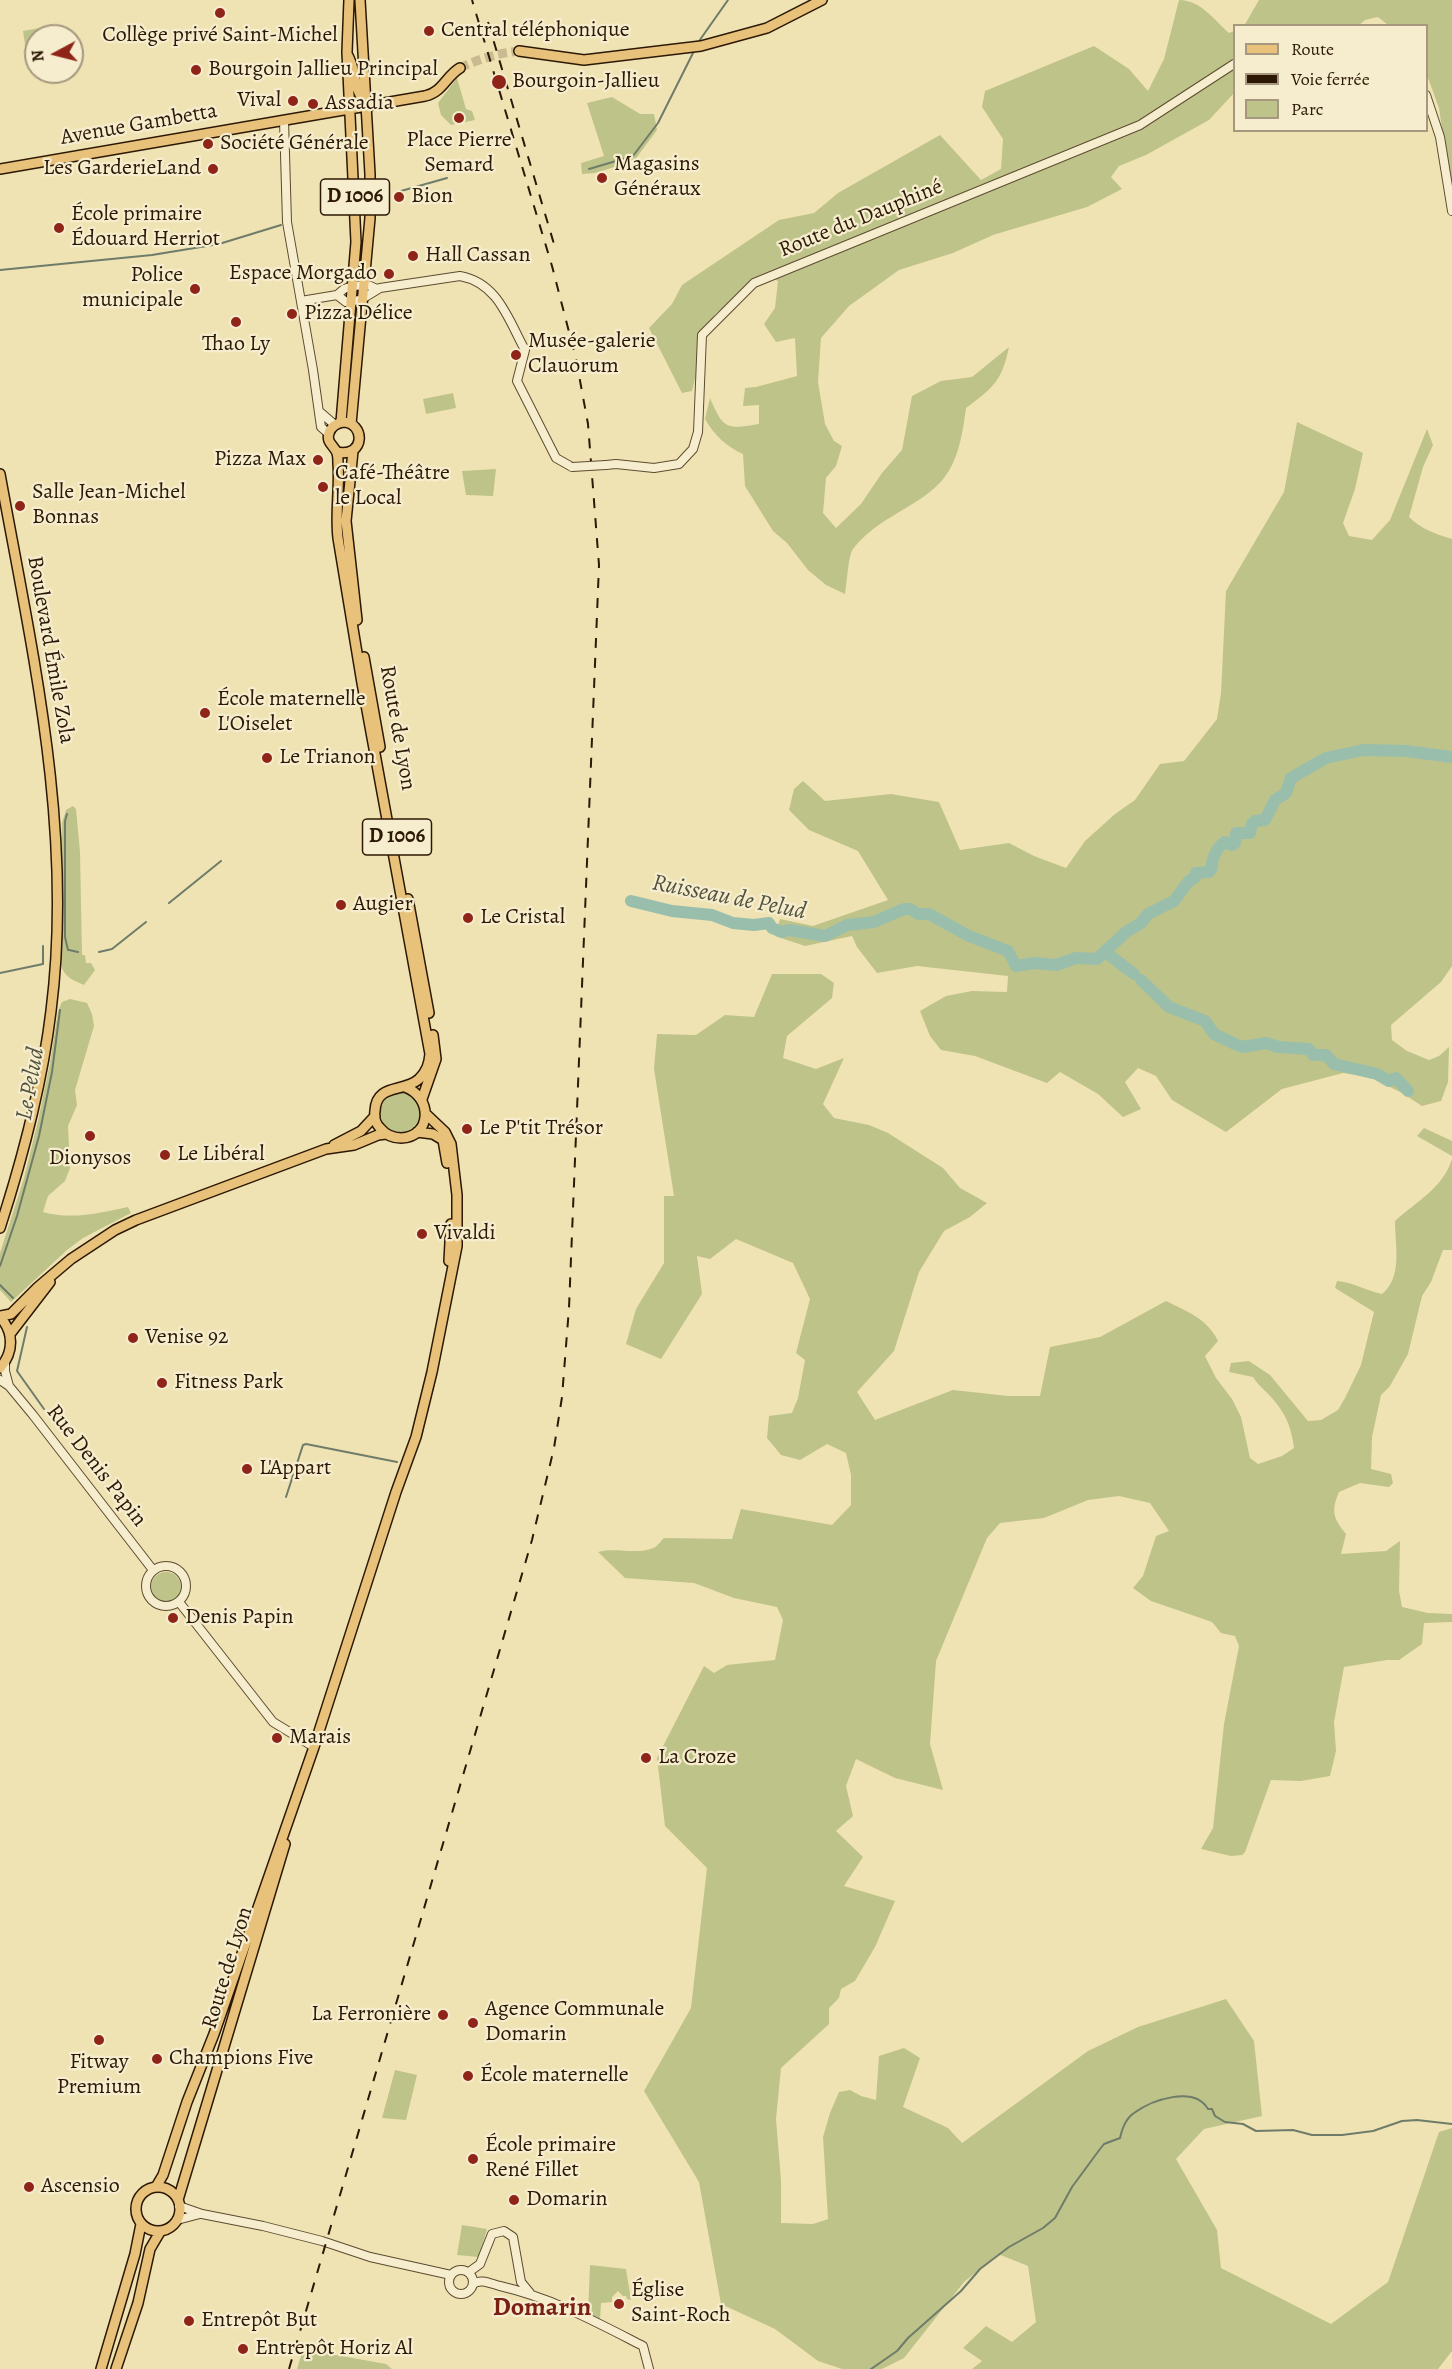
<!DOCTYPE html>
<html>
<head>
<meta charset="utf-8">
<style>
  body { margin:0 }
  #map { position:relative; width:1452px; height:2369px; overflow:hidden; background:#f0e3b3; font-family:Alegreya,serif }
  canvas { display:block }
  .legend { position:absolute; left:1233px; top:24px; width:195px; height:108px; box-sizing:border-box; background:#f5edce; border:2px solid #a5987e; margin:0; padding:8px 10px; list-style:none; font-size:18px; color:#2c1805 }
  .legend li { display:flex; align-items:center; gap:12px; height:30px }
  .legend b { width:30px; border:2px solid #a5987e }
  .north { position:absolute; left:24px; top:24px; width:60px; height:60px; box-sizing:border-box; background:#f5edce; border:2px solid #a5987e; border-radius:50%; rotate:263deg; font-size:16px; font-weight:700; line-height:24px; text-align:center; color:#2c1805 }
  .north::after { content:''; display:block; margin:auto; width:21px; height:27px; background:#8f2418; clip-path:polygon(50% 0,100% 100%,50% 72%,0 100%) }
</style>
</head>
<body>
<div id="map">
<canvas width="1452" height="2369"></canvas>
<ul class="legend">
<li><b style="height:8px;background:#e8c27a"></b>Route</li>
<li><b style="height:8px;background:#2c1805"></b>Voie ferrée</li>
<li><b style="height:16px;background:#bec389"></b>Parc</li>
</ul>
<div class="north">N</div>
</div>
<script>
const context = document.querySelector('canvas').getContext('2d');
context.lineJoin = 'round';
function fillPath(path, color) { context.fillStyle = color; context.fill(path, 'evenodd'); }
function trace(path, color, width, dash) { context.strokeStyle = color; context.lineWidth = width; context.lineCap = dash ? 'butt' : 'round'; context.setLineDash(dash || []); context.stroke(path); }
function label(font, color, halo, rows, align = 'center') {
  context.font = font + ' Alegreya,serif'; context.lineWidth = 4.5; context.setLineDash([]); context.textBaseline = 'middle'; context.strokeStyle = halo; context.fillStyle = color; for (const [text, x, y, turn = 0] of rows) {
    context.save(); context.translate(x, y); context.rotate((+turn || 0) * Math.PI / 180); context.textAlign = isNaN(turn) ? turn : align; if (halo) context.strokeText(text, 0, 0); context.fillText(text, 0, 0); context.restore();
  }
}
fillPath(new Path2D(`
  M1179,0C1201,0 1214,20 1229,33L1234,31V93L1209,120L1146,155L1119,166L1111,177L1122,189L1087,207L993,235L953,253L899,270L849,306L821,338L818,382L825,424L834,441L842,446L836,466L826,478L823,513L836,528L861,504L882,473L902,450L912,396L941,381L972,377L1009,347C1002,381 993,388 966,408C963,431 959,459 944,478C922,506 877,517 853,549C848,556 847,583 845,594L826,585L808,570L787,543L773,531L745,486L743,454C727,447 714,435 705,419L710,398C723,428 725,430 759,424V405L743,406L745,388L756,387L797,376L795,338L776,342L764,324L775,308L778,281L763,274L740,295L716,313L698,338L697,371L692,391L682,393L649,328L672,304L682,285L779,220L814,213L838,193L940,135L981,180L1001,169L1003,139L982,107L985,91L1094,46L1129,69L1148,91L1164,59Z
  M1259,0H1452V181L1445,149L1439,108L1427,75L1426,26L1388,25L1378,17L1365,20L1359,25L1244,26Z
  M45,27L47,36H36V70L29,71L23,31Z
  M457,78L466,109L472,111L475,120L451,125L441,115L438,103Z
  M612,97L640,114H654L657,130L634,161L595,173L582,174L581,163L604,156L587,103Z
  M453,393L456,408L426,414L423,399Z
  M1297,422L1363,453L1355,489L1343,523L1349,536L1372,540L1390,520L1427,429L1433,445L1423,467L1409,517C1421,529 1436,534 1452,539V966L1441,982L1391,1025L1392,1040L1407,1051L1429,1060L1439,1056L1449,1047L1448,1082L1441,1101L1422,1106L1402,1093L1370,1077L1343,1073L1282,1089L1226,1132L1172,1100L1156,1076L1138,1068L1125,1082L1141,1109L1123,1117L1098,1094L1060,1072L1047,1083L975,1056L941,1050L930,1036L920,1011L946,996L972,991L1007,992L1008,976L917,966L877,973L857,947L852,936L805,946L775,936L780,919L813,926L888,900L858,851L809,830L789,810L794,789L803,781L825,801L891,794L939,802L960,850L1009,843L1034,856L1066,868L1085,841L1115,814L1135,800L1160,764L1184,761L1217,719L1221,693L1226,591L1284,492Z
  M496,469L493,496L466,495L462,471Z
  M73,806L76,809L80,852L82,955H85L86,963H91L95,970L84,985C73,980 64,977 61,965L62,823L66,810Z
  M772,974H821L834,983L832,998L787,1036L783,1058L816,1069L844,1058L823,1104L834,1118L869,1125L888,1133L943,1168L960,1188L987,1203L970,1217L944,1231L919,1272L894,1351L857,1392L875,1420L953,1390L1008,1396H1040L1050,1347L1100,1337L1166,1301C1186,1311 1208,1319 1218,1341L1205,1356L1216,1378L1232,1399L1241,1417L1250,1458L1258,1464L1282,1456L1294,1448C1292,1431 1287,1416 1276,1403C1269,1393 1259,1387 1253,1377L1229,1372L1231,1363L1249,1361L1270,1375L1308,1421L1321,1420L1338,1410L1345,1398L1361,1365L1374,1312L1335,1288L1337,1281C1353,1282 1366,1291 1382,1294C1403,1277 1395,1245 1395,1221C1417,1201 1443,1188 1452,1159V1250H1443L1431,1282L1422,1296L1408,1354L1390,1386L1381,1395L1372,1437L1371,1469L1391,1474L1393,1483L1389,1487L1360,1483L1339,1492C1331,1511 1333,1518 1346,1534L1341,1554L1386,1551L1400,1541L1399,1591L1402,1607L1428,1613L1452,1614V1622L1424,1623L1422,1644L1399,1660H1387L1344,1667L1334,1722L1336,1751L1330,1776L1301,1781L1271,1780L1245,1852L1242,1855L1231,1856L1201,1849L1213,1828L1224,1724L1239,1646L1235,1636L1221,1633L1212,1622L1151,1601L1133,1588L1143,1576L1156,1536L1169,1531L1150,1503L1119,1496L1088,1500L1044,1518L1000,1523L987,1538L936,1661L930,1744L943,1790L895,1778L856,1759L846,1786L853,1816L836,1831L863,1857L844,1886L895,1901L875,1947L855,1981L841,1989L839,1998L829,2008V2024L781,2068L776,2119L781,2180V2223L813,2224L828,2219L823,2137L830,2113L839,2092L850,2090L861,2096L876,2100L879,2056L904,2048L920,2058L903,2107L948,2128L962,2143L1088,2051L1138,2027L1226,1999L1254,2041L1262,2116L1204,2129L1176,2159L1217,2230L1221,2268L1331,2324L1388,2282L1439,2132L1452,2128V2351L1438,2369H972L982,2361L963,2348L986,2326L1012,2342L1036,2322L1028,2266L998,2254L964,2282L904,2358L882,2369H842L818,2361L775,2329L721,2304L699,2182L644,2091L691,2008L707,1868L665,1826L657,1758L704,1666L714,1673L727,1665L775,1660L783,1620L777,1607L734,1598L694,1583L625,1578L598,1552C615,1547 638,1555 653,1548C657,1547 661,1541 664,1538L732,1539L741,1509L832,1525L851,1505V1475L846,1453L827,1444L800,1460L781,1455L767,1438L769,1416L792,1413L798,1398L805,1360L796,1353L810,1299L793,1263L736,1239L710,1259L697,1256L702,1294L661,1359L626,1344L636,1309L664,1263V1196H674L654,1069L657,1034L696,1035L725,1015L754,1017Z
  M70,999L87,1003L92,1014L94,1026L75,1090L77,1105L68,1126L70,1168L65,1181L48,1196L43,1212C72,1220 100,1213 128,1207L131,1213L83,1238L67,1250L11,1302L0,1290V1253L24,1178L38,1121L50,1063L58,1011L62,1002Z
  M380 1112a20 20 0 1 1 40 0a20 20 0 1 1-40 0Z
  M1424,1128L1452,1141V1156L1417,1136Z
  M151 1587a15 15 0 1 1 30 0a15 15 0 1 1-30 0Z
  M395,2070L417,2075L406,2120L382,2118Z
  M462,2225L487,2229L479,2257L457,2255Z
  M590,2265L626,2269L631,2300L627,2299L626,2296H623L618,2291L612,2297V2302L601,2303L600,2320L588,2314Z
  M303,2349L386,2364L392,2369H297Z`), '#bec389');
trace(new Path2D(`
  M697,44L728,0
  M589,169L633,156L658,123L695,49
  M401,191L447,178
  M0,270L152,255L219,244L281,225
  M67,814L65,821V937L68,950
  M169,903L221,861
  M69,950L78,952
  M99,952L112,949L146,922
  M0,973L43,964V946
  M0,1266L17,1216L39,1136L52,1072L60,1010
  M0,1285L13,1298
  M27,1327L17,1371L44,1409
  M286,1497L303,1445L306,1444L397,1462
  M871,2369L897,2351L908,2338L961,2291L980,2269L1009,2247L1043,2228L1055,2218L1072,2187L1100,2149L1104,2144L1120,2138C1122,2129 1126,2118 1134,2113C1152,2100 1194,2085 1208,2109H1212L1215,2116L1225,2122L1243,2124L1256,2131L1293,2130L1312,2135H1342L1373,2131L1402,2121L1417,2120L1452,2124`), '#6e7c69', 2);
trace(new Path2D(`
  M631,901L672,911L712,915L733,923L754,925L769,923L772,928L782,932L789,930L825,936L847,925L874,922L904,909H910L918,914H929L969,936L1008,951L1016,966L1035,963L1056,965L1076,958L1097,959L1126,932L1141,923L1148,914L1174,901L1188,882L1195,877L1196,873L1209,872L1212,868C1211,860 1217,847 1225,842L1232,845L1235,843L1236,833H1250L1252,824L1255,821L1265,820L1275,800L1286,793L1291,778L1326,758L1363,750L1406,751L1452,757
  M1107,949L1109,955L1134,974
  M1141,980L1169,1007L1205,1021L1214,1034L1235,1044L1243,1047L1266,1043L1278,1047L1309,1049L1313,1055H1326L1334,1064L1377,1074L1389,1081L1396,1078L1408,1091`), '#9abeac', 12);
trace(new Path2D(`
  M460,68C478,59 499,53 519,51`), '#c9ba90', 9, [9, 4.5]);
const minor = new Path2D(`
  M1426,95L1440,137L1452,211
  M284,120L287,222L313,370L321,427L329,434
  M337,295L346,302H351L362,299L380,288L460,276C498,283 508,319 525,350L517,381L556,458L572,467
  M301,301L337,295L344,289L353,286L368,285L377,289
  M320,412L335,425
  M606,465L616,464L654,468L679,464L693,449L698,432L702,335L754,283L1140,125L1234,64
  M5,1362V1371L9,1386
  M0,1380L9,1386L33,1415L153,1570
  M146 1586a20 20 0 1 1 40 0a20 20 0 1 1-40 0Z
  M179,1602L273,1722L314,1747
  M179,2206L202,2214L263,2226L322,2241L370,2257L451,2275
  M177,2220L200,2214
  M449 2282a12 12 0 1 1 24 0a12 12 0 1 1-24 0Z
  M469,2272L480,2264L492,2234L504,2231L513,2237L521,2282L530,2293
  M473,2284C481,2278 491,2284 500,2286C552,2298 596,2322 643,2346L649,2369`);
const major = new Path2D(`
  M519,51L584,60L701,46L767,28L822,0
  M347,54C357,70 353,88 365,104
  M0,169L425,96C443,92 446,76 460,68
  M341,422L356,242L347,52L349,0
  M351,424L370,218V174L360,0
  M353,451L346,521L357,620
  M337,452C366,458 365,422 343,422C337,423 331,427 329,433C326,443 334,445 337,453C338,456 338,459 338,463C340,488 335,512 338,538L362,683L430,1054C429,1064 427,1071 419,1079C404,1093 376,1083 375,1111C374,1117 376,1124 380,1128C385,1134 393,1138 401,1138C432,1137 433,1097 405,1087
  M0,474C32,651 74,830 51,1011C42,1086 23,1157 0,1228
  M364,657L380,747
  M408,899L429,1013
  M422,1099L436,1059L433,1035
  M417,1132L433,1134L443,1140L447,1163
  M334,1145L361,1131L375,1116
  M449,1261L451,1224
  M0,1316L11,1314L38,1287L71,1259L115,1230L136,1220L326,1149L354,1145L378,1135L386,1134
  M0,1317C14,1332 14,1352 0,1368
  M10,1334L50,1282
  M156,2187L163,2175L187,2102L214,2034L314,1747L396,1492L416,1437L432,1372L457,1246V1195L451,1144L445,1132L426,1114
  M136 2209a22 22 0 1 1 44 0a22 22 0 1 1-44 0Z
  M178,2200L285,1844
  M101,2369L135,2254L141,2224
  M116,2369L138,2303L150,2249L160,2232`);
trace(minor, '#5d4b30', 10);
trace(major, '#2c1805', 12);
trace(minor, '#f5edce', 8);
trace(major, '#e8c27a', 9);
trace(new Path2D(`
  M488,22L554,244
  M289,2369L532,1540L554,1448L562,1397L569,1308L599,565L588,424L576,359L552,266L472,0`), '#2c1805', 2, [10, 10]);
const minorBridge = new Path2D(`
  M572,467L606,465`);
trace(minorBridge, '#5d4b30', 10, []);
trace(minorBridge, '#f5edce', 8);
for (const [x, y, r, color] of [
  [220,13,6,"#8f2418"],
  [429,31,6,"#8f2418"],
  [196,70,6,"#8f2418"],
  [499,82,8,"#8f2418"],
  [293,101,6,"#8f2418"],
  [313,104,6,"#8f2418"],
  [459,118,6,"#8f2418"],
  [208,144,6,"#8f2418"],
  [213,169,6,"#8f2418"],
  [602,178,6,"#8f2418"],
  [399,197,6,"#8f2418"],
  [59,228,6,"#8f2418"],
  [413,256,6,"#8f2418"],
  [389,274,6,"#8f2418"],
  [195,289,6,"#8f2418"],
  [292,314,6,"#8f2418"],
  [236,322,6,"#8f2418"],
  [516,355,6,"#8f2418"],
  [318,460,6,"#8f2418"],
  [323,487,6,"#8f2418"],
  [20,506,6,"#8f2418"],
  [205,713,6,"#8f2418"],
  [267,758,6,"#8f2418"],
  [341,905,6,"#8f2418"],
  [468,918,6,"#8f2418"],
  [467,1129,6,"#8f2418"],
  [90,1136,6,"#8f2418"],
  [165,1155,6,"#8f2418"],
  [422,1234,6,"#8f2418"],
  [133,1338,6,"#8f2418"],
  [162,1383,6,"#8f2418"],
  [247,1469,6,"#8f2418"],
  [173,1618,6,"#8f2418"],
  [277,1738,6,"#8f2418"],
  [646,1758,6,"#8f2418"],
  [443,2015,6,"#8f2418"],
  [473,2023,6,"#8f2418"],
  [99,2040,6,"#8f2418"],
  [157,2059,6,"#8f2418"],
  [468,2076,6,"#8f2418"],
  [473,2159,6,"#8f2418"],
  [29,2187,6,"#8f2418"],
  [514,2200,6,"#8f2418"],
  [619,2304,6,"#8f2418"],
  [189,2321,6,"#8f2418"],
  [243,2349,6,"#8f2418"]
]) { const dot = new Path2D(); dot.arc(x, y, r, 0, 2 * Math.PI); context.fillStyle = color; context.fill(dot); trace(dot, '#f5edce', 2); }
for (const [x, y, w] of [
  [355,197,69],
  [397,837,69]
]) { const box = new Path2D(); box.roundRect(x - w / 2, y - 18, w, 36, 4.5); context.fillStyle = '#f5edce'; context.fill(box); trace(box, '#2c1805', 1.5); }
label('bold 21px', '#2c1805', null, [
  ["D 1006",355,197],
  ["D 1006",397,837]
]);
label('22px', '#2c1805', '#f5edce', [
  ["Central téléphonique",441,31],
  ["Collège privé Saint-Michel",220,36,"center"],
  ["Bourgoin Jallieu Principal",208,70],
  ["Bourgoin-Jallieu",512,82],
  ["Vival",281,101,"right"],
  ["Assadia",325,104],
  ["Place Pierre",459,141,"center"],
  ["Semard",459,166,"center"],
  ["Société Générale",220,144],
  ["Magasins",614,165],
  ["Généraux",614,190],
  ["Les GarderieLand",201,169,"right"],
  ["Bion",411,197],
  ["École primaire",71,215],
  ["Édouard Herriot",71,240],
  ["Hall Cassan",425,256],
  ["Espace Morgado",377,274,"right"],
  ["Police",183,276,"right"],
  ["municipale",183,301,"right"],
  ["Pizza Délice",304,314],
  ["Musée-galerie",528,342],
  ["Clauorum",528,367],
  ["Thao Ly",236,345,"center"],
  ["Pizza Max",306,460,"right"],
  ["Café-Théâtre",335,474],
  ["le Local",335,499],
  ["Salle Jean-Michel",32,493],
  ["Bonnas",32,518],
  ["École maternelle",217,700],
  ["L'Oiselet",217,725],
  ["Le Trianon",279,758],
  ["Augier",353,905],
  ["Le Cristal",480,918],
  ["Le P'tit Trésor",479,1129],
  ["Le Libéral",177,1155],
  ["Dionysos",90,1159,"center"],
  ["Vivaldi",434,1234],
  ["Venise 92",145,1338],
  ["Fitness Park",174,1383],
  ["L'Appart",259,1469],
  ["Denis Papin",185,1618],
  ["Marais",289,1738],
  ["La Croze",658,1758],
  ["Agence Communale",485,2010],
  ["Domarin",485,2035],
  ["La Ferronière",431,2015,"right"],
  ["Champions Five",169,2059],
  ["Fitway",99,2063,"center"],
  ["Premium",99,2088,"center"],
  ["École maternelle",480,2076],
  ["École primaire",485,2146],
  ["René Fillet",485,2171],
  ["Ascensio",41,2187],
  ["Domarin",526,2200],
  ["Église",631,2291],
  ["Saint-Roch",631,2316],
  ["Entrepôt But",201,2321],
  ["Entrepôt Horiz Al",255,2349]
], 'left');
label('22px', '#2c1805', '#f5edce', [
  ["Avenue Gambetta",139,125,-10],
  ["Route du Dauphiné",861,219,-22],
  ["Boulevard Émile Zola",50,650,80],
  ["Route de Lyon",397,728,80],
  ["Rue Denis Papin",96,1466,52],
  ["Route de Lyon",228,1968,-73]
]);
label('italic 24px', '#52523f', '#f5edce', [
  ["Ruisseau de Pelud",729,898,11],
  ["Le Pelud",31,1084,-80]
]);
label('bold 26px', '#7a1f14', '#f5edce', [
  ["Domarin",542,2309]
]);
</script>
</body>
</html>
